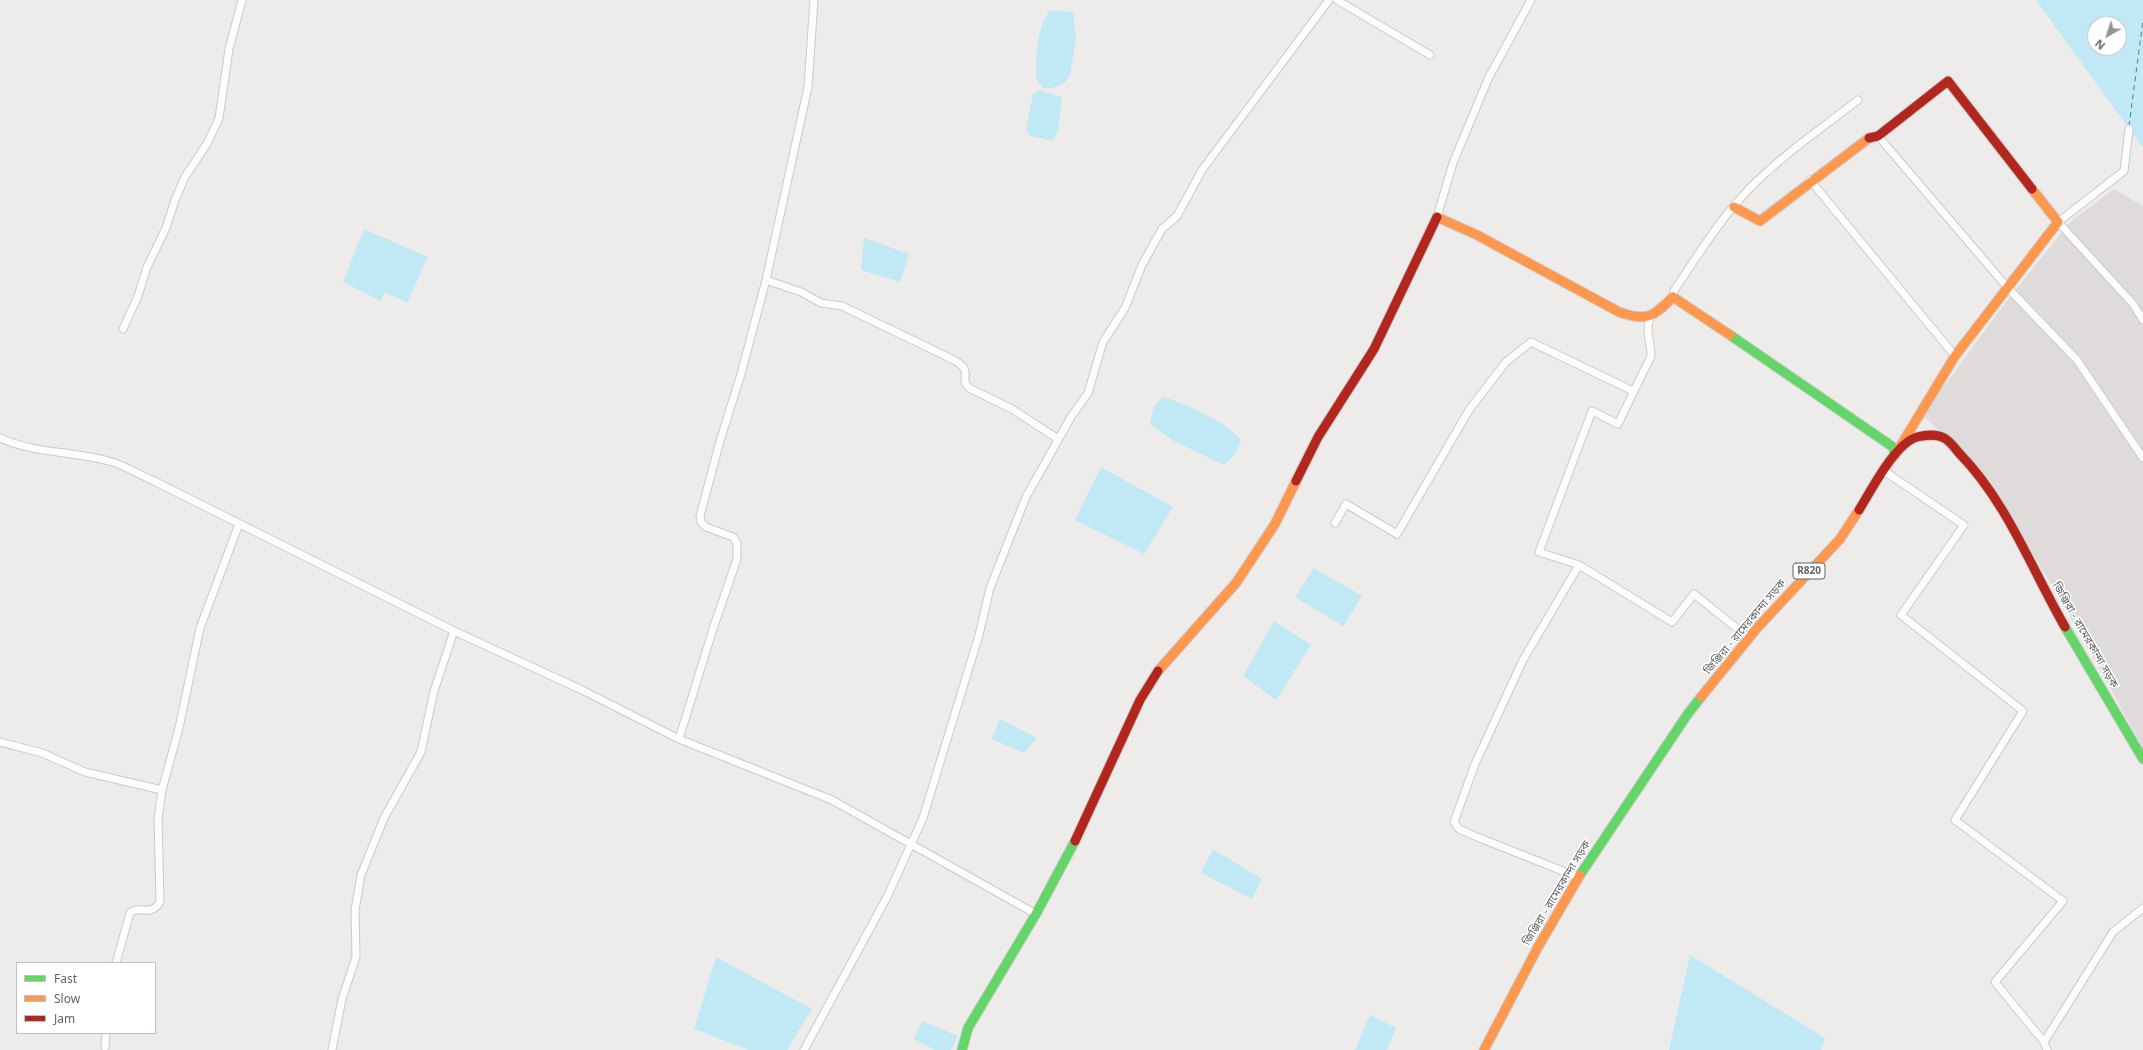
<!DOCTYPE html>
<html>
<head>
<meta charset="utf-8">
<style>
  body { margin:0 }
  #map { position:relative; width:2143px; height:1050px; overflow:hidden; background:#eeecea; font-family:"Noto Sans",sans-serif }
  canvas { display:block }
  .legend { position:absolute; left:16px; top:962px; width:140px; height:72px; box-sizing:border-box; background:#fff; border:1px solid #bfc1c2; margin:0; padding:5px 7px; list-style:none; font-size:12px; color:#5f6467 }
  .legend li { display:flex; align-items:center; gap:8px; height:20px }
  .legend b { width:20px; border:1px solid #bfc1c2 }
  .north { position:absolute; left:2087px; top:16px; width:40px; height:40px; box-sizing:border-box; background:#fff; border:1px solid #bfc1c2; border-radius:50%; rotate:219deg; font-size:11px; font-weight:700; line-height:16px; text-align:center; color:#5f6467 }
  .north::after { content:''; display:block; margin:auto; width:14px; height:18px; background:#919495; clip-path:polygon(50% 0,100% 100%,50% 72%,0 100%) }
</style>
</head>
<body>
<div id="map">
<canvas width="2143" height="1050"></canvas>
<ul class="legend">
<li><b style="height:5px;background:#63d668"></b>Fast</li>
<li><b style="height:5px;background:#ff974d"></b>Slow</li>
<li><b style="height:5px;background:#b3261e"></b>Jam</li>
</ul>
<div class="north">N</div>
</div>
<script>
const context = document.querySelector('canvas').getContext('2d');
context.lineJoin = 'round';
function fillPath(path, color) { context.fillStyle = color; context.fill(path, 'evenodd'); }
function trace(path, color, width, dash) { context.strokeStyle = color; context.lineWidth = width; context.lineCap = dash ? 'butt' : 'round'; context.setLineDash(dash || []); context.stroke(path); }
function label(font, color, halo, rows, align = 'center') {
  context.font = font + ' "Noto Sans","Noto Sans Bengali",sans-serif'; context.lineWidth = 3; context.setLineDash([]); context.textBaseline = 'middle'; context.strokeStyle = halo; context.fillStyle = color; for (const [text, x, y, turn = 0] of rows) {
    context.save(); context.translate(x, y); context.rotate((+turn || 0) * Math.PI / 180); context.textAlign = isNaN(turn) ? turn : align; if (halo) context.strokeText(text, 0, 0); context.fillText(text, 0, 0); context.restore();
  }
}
fillPath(new Path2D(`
  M2114,189L2143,206V748L2081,635L1989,479L1923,415L2005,303L2071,221Z`), '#dedbda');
fillPath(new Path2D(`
  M2036,0H2143V148ZM2095,24H2119V48H2095Z
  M1050,10L1073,12L1076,39L1070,76L1062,85L1052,88H1043L1036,79C1036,55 1036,31 1050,10Z
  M1039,90L1062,97L1058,132L1053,141L1030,136L1026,129L1033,94Z
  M364,229L428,257L407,303L385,292L381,301L343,282Z
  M864,238L909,254L900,282L861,270Z
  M1163,397C1185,403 1227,422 1241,440L1236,453L1224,465L1174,441L1150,424L1154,406Z
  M1101,467L1173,507L1144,554L1075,520Z
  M1314,568L1362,596L1343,626L1295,597Z
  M1274,621L1311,645L1276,700L1243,676Z
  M1000,719L1037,738L1024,753L992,739Z
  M1213,849L1262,879L1252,899L1201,873Z
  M1690,955L1825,1038L1821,1050H1669Z
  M716,957L812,1009L787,1050H749L694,1029Z
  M1370,1015L1396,1028L1387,1050H1355Z
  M922,1021L958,1036L951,1050H935L914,1039Z`), '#c1e8f5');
trace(new Path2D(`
  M2129,126L2143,20`), '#437d9b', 1, [5, 4]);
const street = new Path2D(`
  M1337,0L1430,55
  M2129,129L2124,171L2058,222L2133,304L2143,320
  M1878,136L2007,287L2077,360L2143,458
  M1810,180L1955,356
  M1437,217L1453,163L1488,79L1531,0
  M766,280L801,292L821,303L842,306L954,360C975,372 958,377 969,388L1012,409L1058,439
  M1673,297L1674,291C1698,255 1721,217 1752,186C1784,154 1822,128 1858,100
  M123,329L138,296L147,267L166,228L175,200L185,177L208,142L219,118L229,49L242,0
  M0,438C36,454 75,451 112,462C126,466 140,475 154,481L454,631L582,690L679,739L832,800L1036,914
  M1884,471L1964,525L1901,615L2023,711L1955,820L2063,901L1995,982L2044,1042L2047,1050
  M1335,523L1346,504L1397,534L1469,410L1506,362L1531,342L1633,391
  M1579,565L1672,622L1694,594L1749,638
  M679,739L713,629L737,559V543L733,537L706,527L701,522L700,516L720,441L741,374L766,280L808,87L814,0
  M0,742L42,753L85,772L162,790
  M1578,877L1477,837L1459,829L1454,822L1475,764L1523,660L1579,565L1539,552L1592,411L1618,424L1651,356C1651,341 1645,332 1650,318
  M116,963L130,913C140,904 150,918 160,902L158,819L162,790L179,728L200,628L239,524
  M2044,1042L2113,932L2143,908
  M105,1047L106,1033
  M332,1050L342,999L356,957L355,910L361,875L384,818L421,752L434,691L454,631
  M804,1050L887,897L923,818L979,635L990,588L1026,497L1071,417L1088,393L1103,342L1125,308L1142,265L1162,229L1177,216L1202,170L1329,0`);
const fast = new Path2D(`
  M1730,335L1893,447L1895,455
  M2065,627L2143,759
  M1580,875L1687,715L1701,697
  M962,1050L968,1028L1036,914L1075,841`);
const slow = new Path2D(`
  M1734,207L1760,221L1869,138
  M1437,217L1477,235L1619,312C1647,322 1653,317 1673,297L1730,335
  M1895,455L1955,356L2058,222L2032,189
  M1158,671L1236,583L1275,524L1296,481
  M1701,697L1758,627L1840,539L1859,510
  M1484,1050L1538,947L1580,875`);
const jam = new Path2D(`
  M1869,138L1878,136L1948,81L2032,189
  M1296,481L1318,437L1374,349L1437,217
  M1859,510C1871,491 1895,443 1917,437C1925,435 1937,434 1944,438C1950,441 1955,448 1959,453C2007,502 2031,568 2065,627
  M1075,841L1140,700L1158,671`);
trace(street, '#cbcaca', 9);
trace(fast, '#cacaca', 11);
trace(slow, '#cacaca', 11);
trace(jam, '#cacaca', 11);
trace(street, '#fcfcfc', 7);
trace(fast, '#63d668', 9);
trace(slow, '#ff974d', 9);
trace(jam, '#b3261e', 9);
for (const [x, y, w] of [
  [1809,571,32]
]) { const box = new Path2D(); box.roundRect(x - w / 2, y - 8, w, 16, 3); context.fillStyle = '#fff'; context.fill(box); trace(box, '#5f6467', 1); }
label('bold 10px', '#5f6467', null, [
  ["R820",1809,571]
]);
label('11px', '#5f6467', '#fff', [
  ["জিঞ্জিরা - রামেরকান্দা সড়ক",1745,627,-50],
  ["জিঞ্জিরা - রামেরকান্দা সড়ক",2085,635,60],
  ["জিঞ্জিরা - রামেরকান্দা সড়ক",1557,893,-59]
]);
</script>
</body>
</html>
